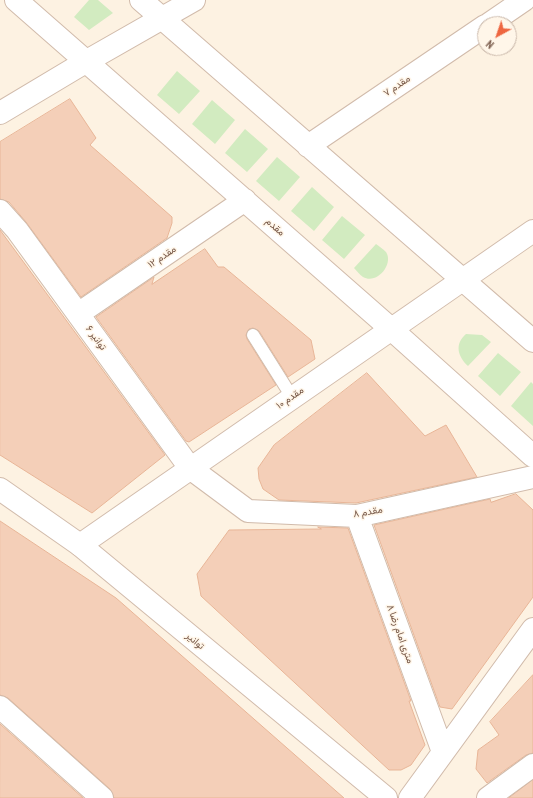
<!DOCTYPE html>
<html>
<head>
<meta charset="utf-8">
<style>
  body { margin:0 }
  #map { position:relative; width:533px; height:798px; overflow:hidden; background:#fdf2e2; font-family:"PT Sans Narrow",sans-serif }
  canvas { display:block }
  .north { position:absolute; left:477px; top:16px; width:40px; height:40px; box-sizing:border-box; background:#fff6e9; border:1px solid #c8b6a8; border-radius:50%; rotate:220deg; font-size:11px; font-weight:700; line-height:16px; text-align:center; color:#765747 }
  .north::after { content:''; display:block; margin:auto; width:14px; height:18px; background:#ee6640; clip-path:polygon(50% 0,100% 100%,50% 72%,0 100%) }
</style>
</head>
<body>
<div id="map">
<canvas width="533" height="798"></canvas>
<div class="north">N</div>
</div>
<script>
const context = document.querySelector('canvas').getContext('2d');
context.lineJoin = 'round';
function fillPath(path, color) { context.fillStyle = color; context.fill(path, 'evenodd'); }
function trace(path, color, width, dash) { context.strokeStyle = color; context.lineWidth = width; context.lineCap = dash ? 'butt' : 'round'; context.setLineDash(dash || []); context.stroke(path); }
function label(font, color, halo, rows, align = 'center') {
  context.font = font + ' "PT Sans Narrow",Vazirmatn,sans-serif'; context.lineWidth = 3; context.setLineDash([]); context.textBaseline = 'middle'; context.strokeStyle = halo; context.fillStyle = color; for (const [text, x, y, turn = 0] of rows) {
    context.save(); context.translate(x, y); context.rotate((+turn || 0) * Math.PI / 180); context.textAlign = isNaN(turn) ? turn : align; if (halo) context.strokeText(text, 0, 0); context.fillText(text, 0, 0); context.restore();
  }
}
fillPath(new Path2D(`
  M89,0H98L113,13L89,30L74,17Z
  M177,71L200,91L179,114L157,95Z
  M212,100L235,120L215,144L192,124Z
  M245,129L268,149L247,172L225,153Z
  M277,157L300,177L279,201L256,181Z
  M312,187L334,207L314,231L291,211Z
  M342,216L365,235L344,259L322,240Z
  M376,244C379,246 383,249 386,252C394,264 377,285 363,277C360,275 357,271 354,268Z
  M466,334L482,335L491,342L468,366C458,357 454,344 466,334Z
  M498,353L521,372L500,396L478,376Z
  M531,382L533,384V426L511,406Z`), '#d2ebc0');
const building = new Path2D(`
  M70,99L96,138L90,145L172,217V223L167,238L81,297L26,222L9,202L0,199V142Z
  M0,230L165,455L92,513L0,455Z
  M205,249L218,267H224L311,340L315,359L288,377L259,331L253,328L249,329L246,335L247,339L276,385L189,442L186,441L96,317L154,277L152,284Z
  M367,373L425,436L446,425L477,477L356,503L279,500L263,489L259,479L258,468L274,445Z
  M516,494L533,510V597L452,709L440,707L374,525L490,499L491,502Z
  M0,521L116,598L344,798H114L110,789L8,698L0,695Z
  M318,527L348,528L411,701H409L425,745L411,765L401,770H389L201,596L197,574L229,530L321,529Z
  M533,675V753L526,755L487,783L476,769L478,750L499,735L490,722Z
  M0,724L83,798H0Z
  M533,780V798H509Z`);
fillPath(building, '#f4cfb8');
trace(building, '#e8b597', 1);
const service = new Path2D(`
  M253,335L292,397`);
const minor = new Path2D(`
  M16,0L390,328L533,456
  M141,0L533,341
  M489,24L524,0
  M0,113L87,61L194,0
  M308,146L485,26
  M0,211L17,230L190,468L248,511L357,516L533,477
  M78,314L245,200
  M357,516L443,752
  M80,545L533,231
  M0,707L102,798
  M410,798L533,629
  M488,798L533,765`);
const tertiary = new Path2D(`
  M0,489L80,545L386,798`);
trace(service, '#d1bbab', 14);
trace(minor, '#d1bbab', 24);
trace(tertiary, '#d1bbab', 24);
trace(service, '#fff', 12);
trace(minor, '#fff', 22);
trace(tertiary, '#fff', 22);
label('10px', '#765747', '#fff6e9', [
  ["مقدم ۷",397,86,-34],
  ["مقدم",275,227,41],
  ["مقدم ۱۲",162,257,-34],
  ["توانیر ۶",96,338,54],
  ["مقدم ۱۰",290,398,-35],
  ["مقدم ۸",368,512,-9],
  ["۸ متری امام رضا",400,634,70],
  ["توانیر",195,641,40]
]);
</script>
</body>
</html>
